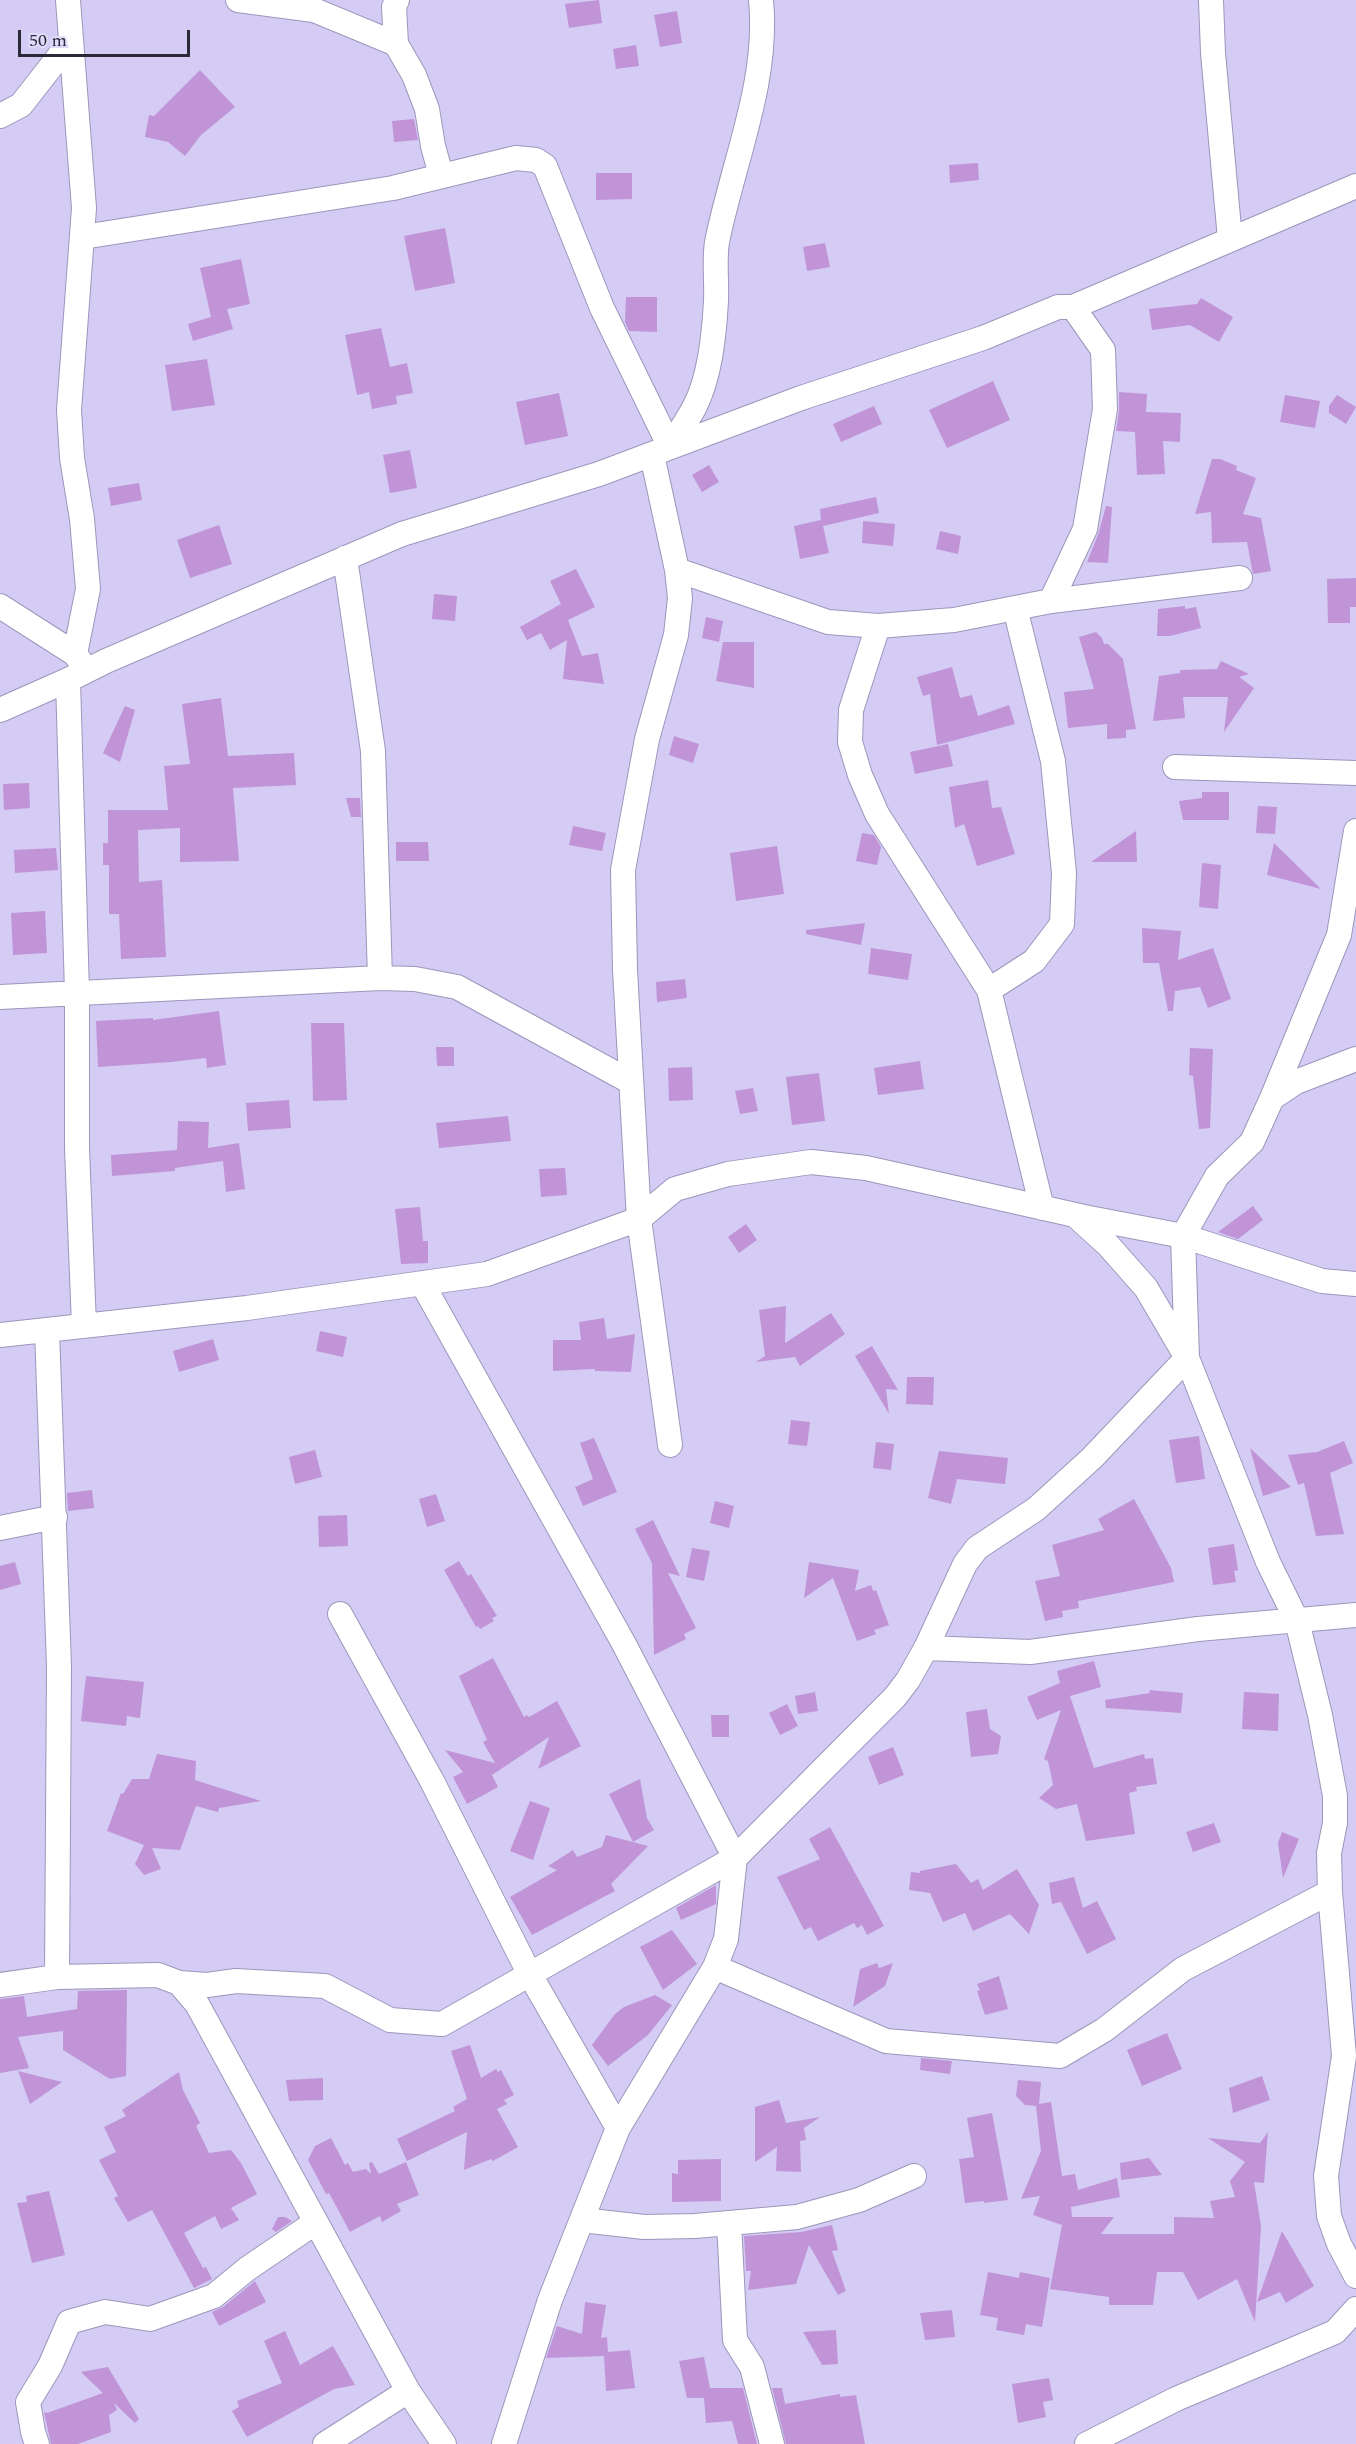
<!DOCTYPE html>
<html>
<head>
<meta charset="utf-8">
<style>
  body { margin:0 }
  #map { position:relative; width:1356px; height:2444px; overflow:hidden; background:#d4ccf4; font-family:Spectral,serif }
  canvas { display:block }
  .scale { position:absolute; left:18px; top:30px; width:172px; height:27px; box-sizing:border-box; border:3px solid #2b2837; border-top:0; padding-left:8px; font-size:18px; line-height:21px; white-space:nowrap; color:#2b2837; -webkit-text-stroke:4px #e1dbfb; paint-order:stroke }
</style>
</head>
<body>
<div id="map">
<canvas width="1356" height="2444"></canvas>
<div class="scale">50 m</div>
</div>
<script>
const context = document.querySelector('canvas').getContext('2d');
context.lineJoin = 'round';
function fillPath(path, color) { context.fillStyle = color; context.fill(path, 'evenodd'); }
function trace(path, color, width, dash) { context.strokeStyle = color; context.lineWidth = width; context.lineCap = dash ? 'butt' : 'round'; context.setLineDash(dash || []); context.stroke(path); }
fillPath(new Path2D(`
  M599,0L602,23L569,28L565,4Z
  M677,11L682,43L660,47L654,15Z
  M636,45L639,66L616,69L613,49Z
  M200,70L235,107L201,135L185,156L168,142L145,137L149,115L154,116Z
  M414,119L418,140L394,142L392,121Z
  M978,163L979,180L950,183L949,165Z
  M596,173H632V199L596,200Z
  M445,228L455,283L415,291L404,236Z
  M825,243L830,267L807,271L803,247Z
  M241,259L250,304L227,309L233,329L193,341L188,324L211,317L200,268Z
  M626,297H657V332L629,331L625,322Z
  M1201,298L1233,317L1219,342L1190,325L1152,330L1149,309L1197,304Z
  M381,328L390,367L407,363L413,393L396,396L397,404L372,409L369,392L357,395L345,335Z
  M207,359L215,405L172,411L165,365Z
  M993,381L1010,420L947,448L929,410Z
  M1119,392L1147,394L1146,412L1181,413L1180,442L1163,441L1165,474L1137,475L1135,432L1116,431L1119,411Z
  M559,393L568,436L525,445L516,402Z
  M1285,395L1320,401L1315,428L1280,422Z
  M1337,395L1356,407L1346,424L1329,413V406Z
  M874,406L882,424L841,442L833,424Z
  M410,450L417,488L390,493L383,455Z
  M1212,459H1220L1237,466L1236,470L1256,478L1243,514L1261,518L1271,571L1253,574L1247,542L1212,543L1211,512L1195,514Z
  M709,465L719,482L702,492L692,475Z
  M139,483L142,500L111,506L108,488Z
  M876,497L879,513L823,526L829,553L800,559L794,526L821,520L820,509Z
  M1106,506L1112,507L1108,563L1087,562L1098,535Z
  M863,521L895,524L893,546L862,543Z
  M219,525L232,564L190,578L177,540Z
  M940,531L961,536L958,554L936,549Z
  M576,569L595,607L568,620L582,656L598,653L604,684L563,679L567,640L550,650L541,633L527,640L520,627L561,604L550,581Z
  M1356,578V607H1350V623H1328L1327,579Z
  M434,594L457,596L455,621L432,619Z
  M1185,606V609L1196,607L1201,628L1170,636H1157L1158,609Z
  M706,617L723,621L719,642L702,638Z
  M1096,632L1102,638L1104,644H1108L1123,659L1136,729L1126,730V738L1107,739V724L1068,728L1064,692L1094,689L1079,637Z
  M723,642H754V688L716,681Z
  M1221,661L1249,674L1239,677L1254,688L1224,732L1228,697H1183L1185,718L1153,721L1159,676L1180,673V670L1217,669Z
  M952,667L960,698L972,695L978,716L1009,705L1015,724L937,745L930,694L923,696L917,677Z
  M221,698L228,756L294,753L296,785L233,788L239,861L180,862V828L138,830L139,882L162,880L166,957L121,959L119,914H109V865H103V843H108V810H168L164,766L190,764L182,704Z
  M125,706L135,710L120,762L103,753Z
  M674,736L699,744L693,763L669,755Z
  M948,744L953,766L915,774L910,752Z
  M988,780L992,808L1001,807L1015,854L977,866L964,824L955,828L949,787Z
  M29,783L30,808L4,810L3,784Z
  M1202,792H1229V820H1183L1179,801L1202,798Z
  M346,798H360L361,817H351Z
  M1258,806L1277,807L1275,834L1256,833Z
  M573,826L606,833L602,851L569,845Z
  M1136,831L1137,862H1091Z
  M862,833L874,835L881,847L877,865L856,861Z
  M396,842H428L429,861H396Z
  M1274,843L1321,889L1267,875Z
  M777,846L784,894L736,901L730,853Z
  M56,848L58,870L15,873L14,850Z
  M1202,863L1221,865L1218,909L1199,907Z
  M45,911L47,953L13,955L11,913Z
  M865,923L861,945L806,934V930Z
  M1142,928L1181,931L1178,960L1213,948L1231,999L1208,1008L1200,987L1175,991L1173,1011H1168L1159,963H1143Z
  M871,948L912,954L908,980L868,974Z
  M685,979L687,998L657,1002L656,982Z
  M219,1011L226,1065L207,1068L206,1058L171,1062L98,1067L96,1021L153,1018V1020Z
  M311,1023H344L347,1100L313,1101Z
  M436,1047H454V1066H437Z
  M1190,1048L1213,1049L1210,1128L1199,1129L1193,1076L1189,1075Z
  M920,1061L924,1089L878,1095L874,1068Z
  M692,1067L693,1100L669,1101L668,1068Z
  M819,1073L825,1121L792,1125L786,1077Z
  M753,1088L758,1111L740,1114L735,1091Z
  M289,1100L291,1128L248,1131L246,1103Z
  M508,1116L511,1141L439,1148L436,1123Z
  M178,1121L209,1122L208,1148L239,1143L245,1189L226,1192L223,1161L175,1168V1171L112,1176L111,1155L177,1150Z
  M565,1168L567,1195L541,1197L539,1169Z
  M1253,1206L1263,1220L1238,1239L1218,1232Z
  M420,1207L423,1241H428V1263L401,1264L395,1209Z
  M746,1224L757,1240L739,1253L728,1237Z
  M786,1306L785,1343L831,1313L845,1334L800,1366L795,1357L756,1362L765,1356L759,1310Z
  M604,1318L607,1339L635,1334L631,1372L595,1371V1369L553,1371V1340H581L579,1322Z
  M320,1331L347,1337L343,1357L316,1351Z
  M213,1339L219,1360L179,1372L173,1351Z
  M872,1346L898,1390L886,1389L889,1414L855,1356Z
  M907,1377H934L933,1405L906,1404Z
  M791,1420L810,1422L807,1446L788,1444Z
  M1199,1436L1205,1479L1176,1483L1169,1440Z
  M594,1438L617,1492L583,1506L575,1487L593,1479L580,1443Z
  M1344,1441L1353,1463L1330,1473L1344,1534L1316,1536L1304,1483L1298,1485L1288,1455L1317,1452Z
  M876,1442L894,1444L891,1470L873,1468Z
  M1250,1448L1291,1487L1263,1496Z
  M315,1450L322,1477L295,1484L289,1457Z
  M939,1451L1008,1458L1005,1484L957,1479L951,1504L928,1498Z
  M92,1490L94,1508L68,1511L67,1493Z
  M436,1494L445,1521L427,1527L419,1499Z
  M1134,1499L1171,1568L1174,1582L1078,1601L1079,1608L1062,1611L1063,1617L1045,1621L1035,1581L1060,1576L1052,1545L1104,1530L1098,1519Z
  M715,1501L734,1506L729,1528L710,1523Z
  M347,1515L348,1546L319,1547L318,1516Z
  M653,1520L680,1576L668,1573L696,1628L684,1634L686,1639L654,1655L652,1563L635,1529Z
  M1234,1544L1238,1570L1234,1571L1236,1582L1213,1585L1208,1548Z
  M692,1548L710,1551L704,1581L686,1577Z
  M459,1561L468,1576L471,1574L497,1616L492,1618L494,1621L480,1629L478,1626L476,1627L444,1570Z
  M15,1562L21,1584L0,1590V1566Z
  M809,1562L859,1570L855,1591L871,1585L873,1591L876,1590L889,1625L874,1630L876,1634L857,1641L833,1578L804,1598Z
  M493,1658L524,1717L527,1715L529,1717L557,1701L581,1746L538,1769L549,1737L492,1775L498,1787L467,1804L453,1777L463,1772L445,1750L495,1763L483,1742L487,1740L459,1676Z
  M1094,1661L1101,1687L1070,1696L1094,1768L1144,1754L1145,1759L1153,1758L1157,1784L1136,1787L1137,1791L1129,1793L1135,1834L1086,1841L1077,1804L1056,1809L1039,1798L1053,1785L1048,1761L1044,1759L1061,1710L1037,1720L1027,1697L1060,1683L1057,1671Z
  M86,1676L144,1682L140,1718L127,1716L126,1726L81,1721Z
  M1149,1690L1183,1693L1181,1713L1106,1708L1105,1700L1150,1693Z
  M815,1692L818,1711L798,1714L795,1696Z
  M1244,1692L1279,1694L1278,1731L1242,1729Z
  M787,1704L798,1726L780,1735L769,1713Z
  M987,1709L990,1729L1001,1736L998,1754L971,1757L966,1712Z
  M711,1715H729V1737H712Z
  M893,1747L904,1775L879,1785L868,1757Z
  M157,1754L196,1761L195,1780L261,1801L219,1808L218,1812L196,1806L180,1850L152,1848L161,1869L144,1875L135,1864L144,1845L107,1831L121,1793L123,1794L132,1779H149Z
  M640,1779L647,1818L654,1830L633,1842L609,1794Z
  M530,1801L550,1808L533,1860L510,1851Z
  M1214,1823L1221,1842L1193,1852L1186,1832Z
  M830,1827L884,1926L867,1935L862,1925L857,1928L854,1923L818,1941L811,1927L804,1930L777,1877L820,1859L809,1839Z
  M1282,1832L1299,1839L1283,1878L1278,1843Z
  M606,1835L648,1846L611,1884L615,1891L532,1935L510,1897L557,1870L548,1866L573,1850L577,1857L602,1847Z
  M956,1864L971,1883L978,1879L983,1890L1017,1869L1039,1905L1029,1934L1010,1914L973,1931L965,1913L943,1922L930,1893L909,1890L911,1872L920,1873V1871Z
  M1074,1877L1083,1908L1097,1901L1116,1939L1087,1954L1061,1902L1052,1904L1049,1883Z
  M716,1885V1904L681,1920L676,1908Z
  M672,1930L697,1964L663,1990L640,1947Z
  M877,1963L879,1968L893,1963L885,1986L853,2007L860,1969Z
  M999,1976L1008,2009L985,2015L977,1991L980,1990L977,1984Z
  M127,1990L126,2076L110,2079L63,2050V2031L18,2037L29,2068L0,2073V1999L24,1996L27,2017L77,2009L78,1991Z
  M655,1995L672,2005L648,2035L608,2066L592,2045L615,2014L624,2007Z
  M1167,2033L1182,2069L1142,2086L1127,2050Z
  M470,2045L481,2078L496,2069L498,2072L501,2070L514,2095L504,2100L507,2104L497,2109L518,2147L493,2161L491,2159L464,2170L467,2132L407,2161L397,2139L455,2111L453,2107L467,2099L451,2051Z
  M921,2058L952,2061L950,2074L920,2070Z
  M18,2071L62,2082L30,2104Z
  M179,2072L183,2090L200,2123L196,2126L209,2153L231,2150L241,2163L257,2194L231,2208L239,2220L221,2229L215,2216L184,2233L203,2268L206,2267L212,2279L194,2288L152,2210L128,2222L114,2198L118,2196L99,2160L116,2152L104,2127L126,2116L122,2110Z
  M1262,2076L1270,2100L1233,2113L1229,2088Z
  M323,2078V2100L289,2101L286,2080Z
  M1018,2080L1041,2082L1039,2104L1051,2102L1062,2176L1075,2174L1078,2190L1117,2178L1120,2197L1071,2207L1072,2217H1114L1101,2234H1174V2217L1214,2218L1210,2201L1235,2197L1230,2181L1245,2162L1208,2138L1260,2143L1268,2132L1264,2183L1254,2182L1261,2226L1255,2322L1237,2279L1198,2300L1183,2272H1157L1153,2305H1109V2297L1050,2289L1062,2225L1033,2215L1040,2196L1021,2199L1041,2151L1036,2106L1025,2105L1016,2096Z
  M779,2100L786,2123L820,2117L804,2128L806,2140L800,2141L801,2172L776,2171L777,2147L755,2162V2107Z
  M992,2113L1008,2200L984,2203V2201L965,2203L959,2159L974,2157L967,2118Z
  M331,2138L345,2165L348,2163L353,2172L366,2169L371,2174L369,2163L372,2162L379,2174L406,2162L419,2195L397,2204L401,2211L382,2222L380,2216L350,2232L329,2193L326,2194L308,2160L315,2146Z
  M1149,2158L1162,2175L1121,2180L1120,2163Z
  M721,2159V2201L672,2202V2173L678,2174V2160Z
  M49,2191L65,2255L32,2263L17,2203L27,2202L26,2196Z
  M278,2217H285L292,2221L276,2232L272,2229Z
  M832,2225L838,2250L832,2251L846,2291L838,2295L809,2245L796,2284L748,2290L751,2271H746L744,2236L801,2232Z
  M1282,2231L1314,2286L1286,2303L1280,2292L1257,2302Z
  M988,2272L1019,2278L1020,2272L1050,2278L1042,2327L1026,2324L1024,2335L996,2330L998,2318L980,2315Z
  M255,2281L266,2302L219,2326L212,2312L223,2307Z
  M585,2302L606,2305L601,2338L607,2337L608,2352L630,2350L635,2388L606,2391L604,2356L546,2358L557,2326L582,2334Z
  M952,2310L955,2337L925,2340L920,2313Z
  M836,2330L838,2364L822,2365L803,2332Z
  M285,2331L300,2365L333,2346L355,2385L334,2389L247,2437L232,2411L239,2407L237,2401L282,2383L264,2341Z
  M704,2357L710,2388H743L757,2444H738L732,2421L706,2423L704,2398H687L679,2361Z
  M108,2367L139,2419L135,2423L114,2403L117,2410L109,2415L111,2432L78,2444H51L44,2412L47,2413L103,2393L81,2372Z
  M1049,2378L1053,2400L1043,2402L1046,2417L1018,2423L1012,2384Z
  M772,2388H782L785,2404L840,2394V2397L856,2395L865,2444H786Z`), '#c094d7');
const street = new Path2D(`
  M68,0L84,208L69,410L72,458L82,519L88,589L75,654
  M238,0L314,10L396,44
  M397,0L394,7L396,44L414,75L427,109L433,146L441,175
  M1211,0L1213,53L1230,239
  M0,116L21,105L71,41
  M83,237L393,188L516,158L536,160L545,166L602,308L670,447
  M670,447C678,434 687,421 694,408C710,378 714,335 716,301C717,282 714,261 717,242C733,162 769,82 761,0
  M652,455L677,570L680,598L676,635L647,739L623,870L625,970L639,1219L670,1445
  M345,558L373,751L380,978
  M677,570L828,622L878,626L954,620L1051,601L1085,529L1105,409L1103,350L1073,307
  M1051,601L1240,578
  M0,606L75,654L83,665
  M878,626L851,710L850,742L860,775L877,814L989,990L1042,1208
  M68,680L77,993V1148L84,1326
  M0,710L68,680L106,661L402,534L599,474L801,398L983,338L1058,307H1073L1356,186
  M1175,767L1356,773
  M1356,831L1339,935L1272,1098L1252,1142L1217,1176L1183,1236L1187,1358L1268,1562L1297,1621L1320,1715L1335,1796V1823L1329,1853L1330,1892L1344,2056L1326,2176L1329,2216L1339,2244L1356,2276
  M989,990L1034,961L1062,924L1064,873L1053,761L1015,608
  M0,997L380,978L415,979L457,987L631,1082
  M1272,1098L1296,1082L1356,1059
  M422,1283L624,1644L735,1858L726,1939L715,1967L618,2128L550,2300L504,2444
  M47,1331L59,1666L57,1977
  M0,1335L247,1308L487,1274L639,1219L675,1189L728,1174L811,1162L866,1168L1084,1217L1183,1236L1322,1281L1356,1284
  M0,1528L55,1517
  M340,1614L432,1781L529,1973L618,2128
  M926,1648L1030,1652L1198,1629L1356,1615
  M715,1967L886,2041L1060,2056L1104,2030L1183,1969L1330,1892
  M179,1983L197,2004L408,2391L444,2444
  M0,1985L57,1977L158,1975L179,1983L207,1985L236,1981L325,1986L390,2020L442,2024L735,1858L895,1697L908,1680L926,1648L965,1564L977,1548L1036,1509L1092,1458L1187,1358L1146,1288L1108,1245L1075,1215
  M582,2220L644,2227L695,2226L797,2217L859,2200L914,2176
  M729,2223L735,2340L752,2367L772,2444
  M37,2444L33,2432L28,2402L50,2366L69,2322L105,2312L150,2319L214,2296L247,2269L316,2222
  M325,2444L408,2391
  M1087,2444L1176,2399L1335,2332L1356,2309`);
trace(street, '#9d96bb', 26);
trace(street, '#fff', 24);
</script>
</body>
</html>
